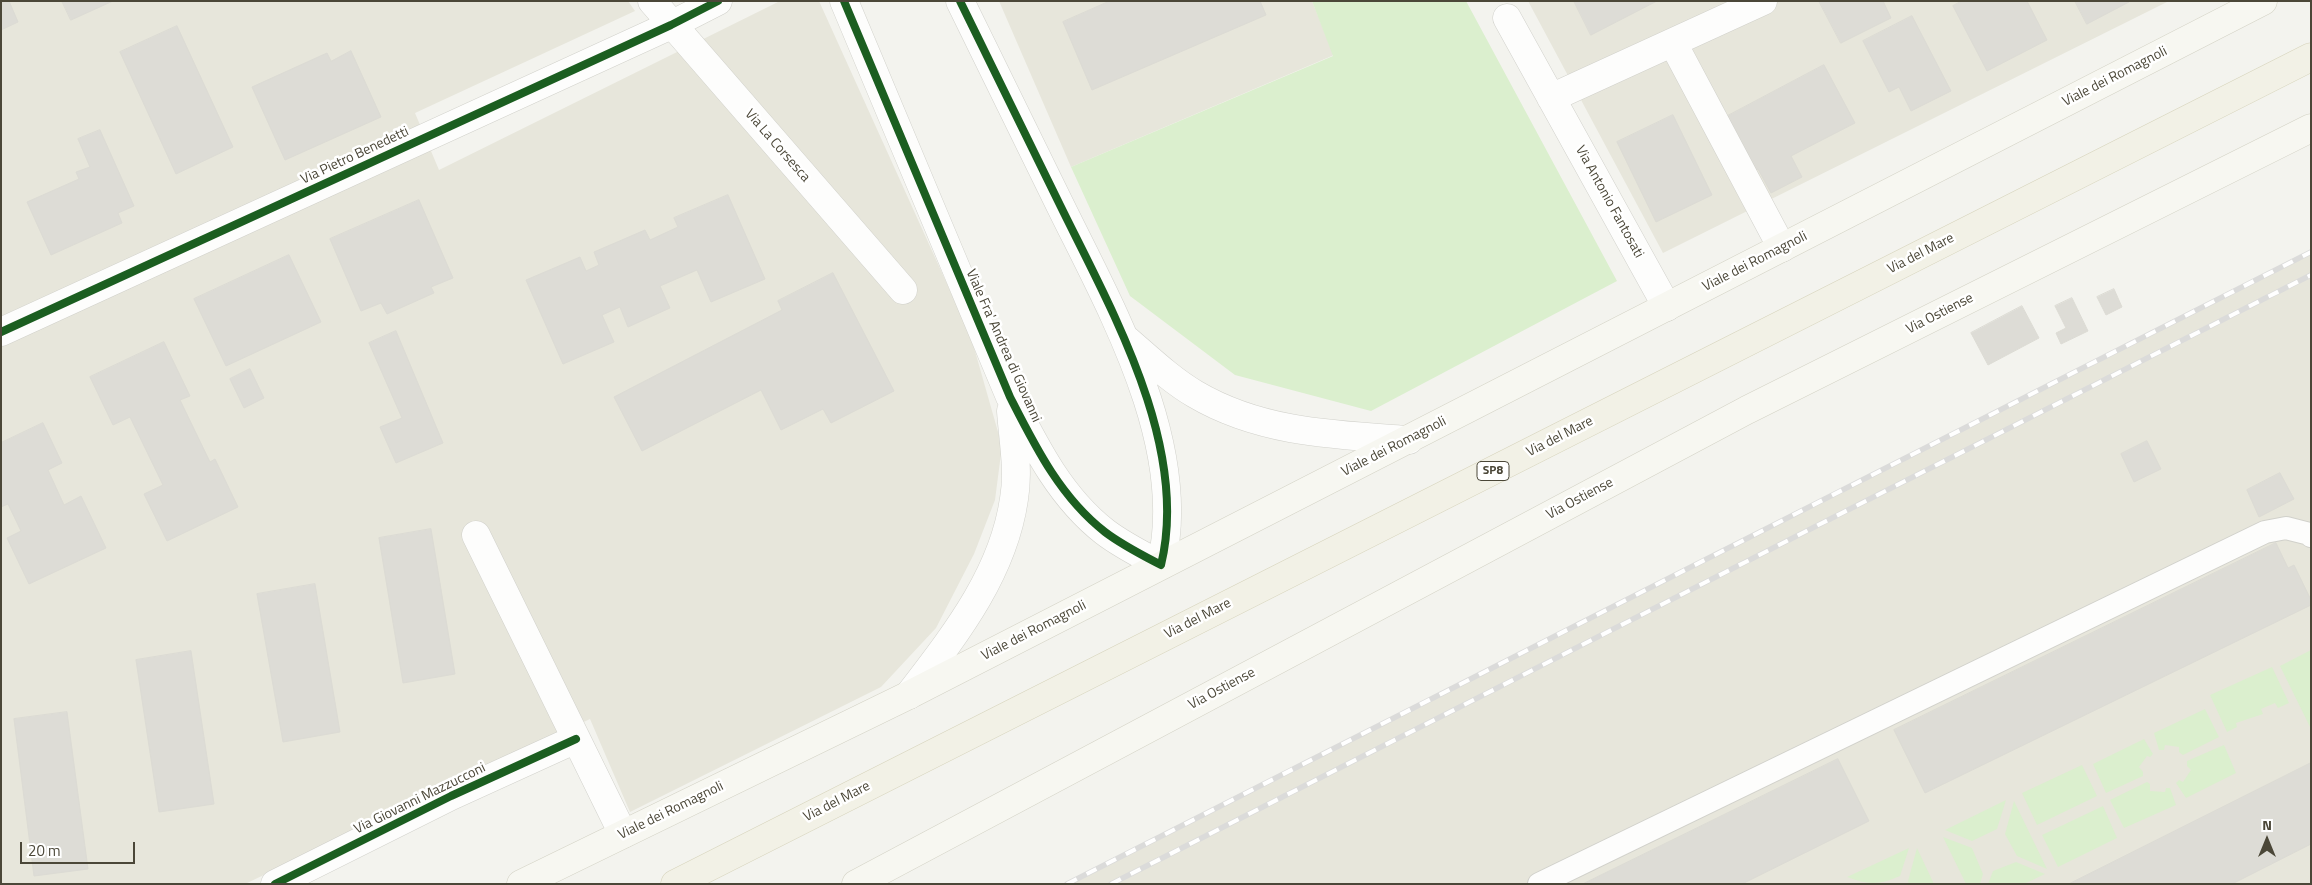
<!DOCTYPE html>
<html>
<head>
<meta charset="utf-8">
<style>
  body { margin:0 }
  #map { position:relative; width:2312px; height:885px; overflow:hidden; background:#f3f3ee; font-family:"Titillium Web",sans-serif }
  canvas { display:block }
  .frame { position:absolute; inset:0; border:2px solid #4b4738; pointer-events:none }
  .north { position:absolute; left:2242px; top:815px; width:50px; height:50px; -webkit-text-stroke:4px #fff; paint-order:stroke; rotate:0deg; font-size:14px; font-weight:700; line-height:20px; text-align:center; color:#4b4738 }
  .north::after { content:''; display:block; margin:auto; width:18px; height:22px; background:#4b4738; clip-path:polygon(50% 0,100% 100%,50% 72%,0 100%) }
  .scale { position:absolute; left:20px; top:842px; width:115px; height:22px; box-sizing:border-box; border:2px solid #4b4738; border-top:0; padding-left:6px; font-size:15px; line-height:18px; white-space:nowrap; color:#4b4738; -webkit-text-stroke:4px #fff; paint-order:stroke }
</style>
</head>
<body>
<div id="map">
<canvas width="2312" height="885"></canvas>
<div class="frame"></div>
<div class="north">N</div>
<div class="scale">20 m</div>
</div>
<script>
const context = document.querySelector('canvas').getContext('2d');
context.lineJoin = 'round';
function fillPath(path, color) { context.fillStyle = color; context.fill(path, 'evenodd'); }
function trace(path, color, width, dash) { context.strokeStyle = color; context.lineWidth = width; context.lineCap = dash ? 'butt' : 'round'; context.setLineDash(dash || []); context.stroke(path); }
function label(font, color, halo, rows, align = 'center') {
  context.font = font + ' "Titillium Web",sans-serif'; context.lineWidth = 5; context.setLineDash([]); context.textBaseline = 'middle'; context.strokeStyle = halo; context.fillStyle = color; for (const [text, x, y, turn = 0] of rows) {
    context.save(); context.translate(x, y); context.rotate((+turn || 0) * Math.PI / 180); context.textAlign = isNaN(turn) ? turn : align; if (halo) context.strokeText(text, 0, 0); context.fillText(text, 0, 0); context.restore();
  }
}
fillPath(new Path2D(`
  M1,1H628L635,11L415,113L439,170L780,1H819L971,337L1002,446L995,500L974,554L936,628L881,687L630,812L590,719L245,884H1Z
  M999,1H1312L1334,55L1071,167Z
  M1528,1H2169L1663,253Z
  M2311,252V884H1066Z`), '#e7e6db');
fillPath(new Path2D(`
  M1312,1H1466L1617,281L1371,411L1235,375L1130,296L1071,167L1333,56Z
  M2311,650V729L2280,666Z
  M2272,667L2289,703L2278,708L2275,703L2261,709L2263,714L2236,723L2237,727L2227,732L2210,695Z
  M2205,709L2219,737L2183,755L2179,752V747L2165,745L2164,750H2159L2154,733Z
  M2144,739L2153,754L2150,757L2147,756L2139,767L2143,772V776L2106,793L2093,764Z
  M2224,745L2236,773L2186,798L2176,783L2179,780L2183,782L2191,770L2187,766V761Z
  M2082,765L2097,796L2037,825L2022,793Z
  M2147,782L2150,784V791L2165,792L2166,788H2170L2176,805L2124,828L2110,800Z
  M2006,800L1997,829L1972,841L1945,830Z
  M2014,801L2047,869L2017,856L2005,834Z
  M2103,806L2117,838L2058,867L2042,835Z
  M1943,837L1972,848L1983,874L1980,884H1966Z
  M1909,848L1900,876C1880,885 1868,885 1847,877Z
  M1917,848L1934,884H1909L1908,881Z
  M2016,862L2045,874L2024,884H1988L1993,871Z`), '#dbefce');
const building = new Path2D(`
  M1,1H9L18,22L1,30Z
  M62,1H113L71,20Z
  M1110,1H1260L1266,15L1092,90L1063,22Z
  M1574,1H1657L1591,35Z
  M1819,1H1883L1891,18L1841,43Z
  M1962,1H2027L2047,40L1987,71L1953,6Z
  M2075,1H2128L2129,2L2087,24Z
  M1912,16L1951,91L1911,111L1899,87L1889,92L1863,41Z
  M177,26L233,147L176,174L120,52Z
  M351,51L381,117L285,160L252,87L327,53L331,61Z
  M1824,65L1855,123L1791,156L1802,177L1771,193L1758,169L1750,172L1722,119Z
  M1673,115L1712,195L1656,222L1617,142Z
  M100,130L134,206L118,213L122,223L51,255L27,202L79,179L76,172L90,167L78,139Z
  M728,195L765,279L711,302L697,270L660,286L670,308L628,327L620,307L602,315L614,342L563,364L526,280L580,257L586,271L599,265L594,252L645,230L650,240L678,227L674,218Z
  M419,200L453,278L431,287L434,293L387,314L381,303L361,311L330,239Z
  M289,255L321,322L226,366L194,299Z
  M833,273L894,391L831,423L823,409L781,430L761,390L642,451L614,397L782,310L778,301Z
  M2114,289L2122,307L2106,315L2097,297Z
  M2072,298L2088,331L2061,344L2056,333L2066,328L2055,306Z
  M2022,306L2039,338L1988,365L1971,333Z
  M396,331L443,443L396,463L380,427L402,418L369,343Z
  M164,342L190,396L180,400L210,462L215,459L238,507L167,541L144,494L163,485L130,417L113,425L90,377Z
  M250,369L264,398L244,408L230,379Z
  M43,423L62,463L48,470L64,505L81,496L106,548L29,584L7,538L21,531L8,504L1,507V443Z
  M2147,441L2161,469L2134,482L2121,454Z
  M2280,473L2294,499L2259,517L2247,490Z
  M431,529L455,674L403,683L379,538Z
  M2276,543L2288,568L2294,565L2311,600V605L1925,793L1894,730Z
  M315,584L340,732L283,742L257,594Z
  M191,651L214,804L159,812L136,660Z
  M67,712L88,869L34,876L14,719Z
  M1838,759L1869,821L1742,884H1583Z
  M2311,763V844L2232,884H2069Z`);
fillPath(building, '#dddcd6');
trace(building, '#dcdbd4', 1);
const lane = new Path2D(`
  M1539,884L2265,532L2286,528L2310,534L2311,536`);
const street = new Path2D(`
  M652,1L903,290
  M844,1L1010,397C1035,446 1060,497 1105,532C1122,545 1142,555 1161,565C1190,446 1111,309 1060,205C1026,137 993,69 960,1
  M1507,18L1667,307
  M1673,43L1782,248
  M1551,98L1763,1
  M1,332L671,25L718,1
  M1127,340C1149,359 1171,380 1195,394C1261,433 1336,435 1409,440
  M476,535L623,834
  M909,695C954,636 1003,575 1014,499C1019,470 1013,440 1011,411
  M275,884L451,796L576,739`);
const secondary = new Path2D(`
  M521,884L909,695L2263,1
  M856,884L1747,410L2311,128`);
const primary = new Path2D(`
  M675,884L2311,57`);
trace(lane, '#d1d1cb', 24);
trace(street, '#d1d1cb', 29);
trace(secondary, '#d3d2c5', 29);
trace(primary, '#d6d3bb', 29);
trace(lane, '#fdfdfc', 22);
trace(street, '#fdfdfc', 28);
trace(secondary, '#f7f7f1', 28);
trace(primary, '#f2f1e6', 28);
const rail = new Path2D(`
  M1067,884L2311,252
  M1111,884L2311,275`);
trace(rail, '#dbdbda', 5.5);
trace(rail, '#fff', 4, [11]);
trace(new Path2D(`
  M844,1L1010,397C1035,446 1060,497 1105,532C1122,545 1142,555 1161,565C1190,446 1111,309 1060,205C1026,137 993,69 960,1
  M1,332L671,25L718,1
  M275,884L451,796L576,739`), '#1b5e20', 8);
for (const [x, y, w] of [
  [1493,471,32]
]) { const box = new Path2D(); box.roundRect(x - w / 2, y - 9.5, w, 19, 4); context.fillStyle = '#fff'; context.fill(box); trace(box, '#4b4738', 1); }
label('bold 12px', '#4b4738', null, [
  ["SP8",1493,471]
]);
label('14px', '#4b4738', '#fff', [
  ["Viale dei Romagnoli",2115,77,-27],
  ["Via La Corsesca",777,146,49],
  ["Via Pietro Benedetti",355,156,-25],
  ["Via Antonio Fantosati",1609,202,61],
  ["Via del Mare",1921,254,-27],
  ["Viale dei Romagnoli",1755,262,-27],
  ["Via Ostiense",1940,314,-27],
  ["Viale Fra' Andrea di Giovanni",1003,346,66],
  ["Via del Mare",1560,437,-27],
  ["Viale dei Romagnoli",1394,447,-27],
  ["Via Ostiense",1580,499,-28],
  ["Via del Mare",1198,619,-27],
  ["Viale dei Romagnoli",1034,631,-27],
  ["Via Ostiense",1222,689,-28],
  ["Via Giovanni Mazzucconi",420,799,-26],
  ["Via del Mare",837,802,-27],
  ["Viale dei Romagnoli",671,811,-26]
]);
</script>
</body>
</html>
